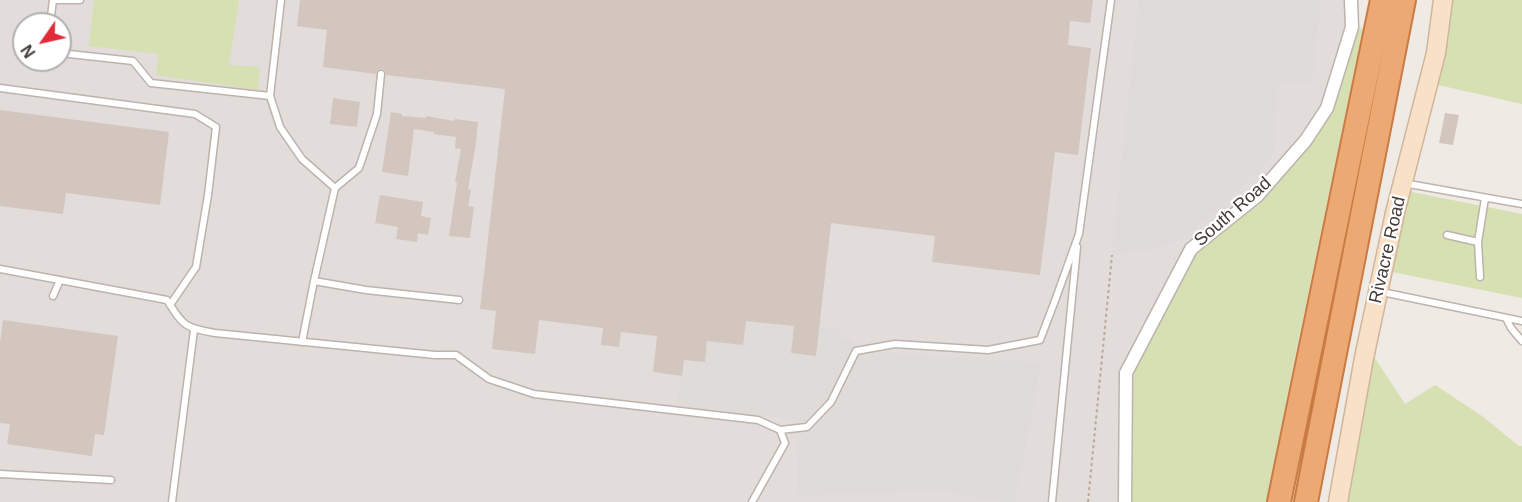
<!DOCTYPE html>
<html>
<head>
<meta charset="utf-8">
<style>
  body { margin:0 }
  #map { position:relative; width:1522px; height:502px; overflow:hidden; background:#f0eae5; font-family:Helvetica,sans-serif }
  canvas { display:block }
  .north { position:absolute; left:12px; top:12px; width:60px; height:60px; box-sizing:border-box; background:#fff; border:2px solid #b3b0ae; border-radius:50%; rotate:236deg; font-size:16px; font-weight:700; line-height:24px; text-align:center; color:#423a35 }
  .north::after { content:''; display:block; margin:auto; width:21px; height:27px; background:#e12b39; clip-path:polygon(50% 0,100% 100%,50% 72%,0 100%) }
</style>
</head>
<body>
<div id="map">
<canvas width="1522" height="502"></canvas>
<div class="north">N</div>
</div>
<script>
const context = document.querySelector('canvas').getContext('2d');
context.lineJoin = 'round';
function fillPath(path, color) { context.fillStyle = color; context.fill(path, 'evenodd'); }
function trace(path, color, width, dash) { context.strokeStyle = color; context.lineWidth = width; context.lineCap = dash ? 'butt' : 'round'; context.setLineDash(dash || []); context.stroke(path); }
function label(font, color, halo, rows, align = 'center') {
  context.font = font + ' Helvetica,sans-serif'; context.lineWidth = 4.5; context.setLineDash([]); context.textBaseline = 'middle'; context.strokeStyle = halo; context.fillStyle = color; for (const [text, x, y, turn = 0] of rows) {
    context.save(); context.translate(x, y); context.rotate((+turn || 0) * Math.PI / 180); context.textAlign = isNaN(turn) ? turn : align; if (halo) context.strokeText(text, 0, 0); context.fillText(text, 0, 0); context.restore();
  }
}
fillPath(new Path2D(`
  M0,0H1346V20L1321,106L1298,144L1191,249L1126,373L1125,502H0ZM24,24H60V60H24Z`), '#e2dcda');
fillPath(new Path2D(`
  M94,0H239L229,65L260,67L258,90L156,75L158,54L89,46Z
  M1449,0H1522V104L1434,84Z
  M1352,27L1363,29L1293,367L1267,502H1131L1133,384L1135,362L1191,249L1257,196L1327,108Z
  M1407,191L1522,214V298L1392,272Z
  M1371,352L1405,404L1435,385L1482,416L1519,446H1522V502H1344Z`), '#d6e0b2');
fillPath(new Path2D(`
  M1139,0H1321L1312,81L1278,83L1273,156L1214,212L1178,241L1154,249L1112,255Z
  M746,321L794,326L791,353L815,356L819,327L839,329L838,337L853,339L856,351L1041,363L1015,502H1006L943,491L798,495L799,428L807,427L828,417L849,382L855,354L831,402L802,421L677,405L684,360L705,362L707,341Z`), '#dedbd9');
fillPath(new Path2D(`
  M300,0H1093L1090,23L1070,21L1068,45L1091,48L1078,155L1055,152L1040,275L932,262L935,236L831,223L816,356L791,353L794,326L746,321L743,345L707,341L705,362L684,360L682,376L653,372L657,336L621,332L619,347L601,345L603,328L539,320L535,354L492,349L496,311L480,309L505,89L386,75L385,71L382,69L378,70L376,74L323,67L327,30L297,26Z
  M333,98L360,102L357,127L330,124Z
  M0,110L169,132L160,205L66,193L63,214L0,206Z
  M391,112L402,114V116L426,118V116L454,121L455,119L478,122L476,143L468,189L471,190L468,206L474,207L470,238L449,236L457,183L455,182L461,149L455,148L456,137L434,134V132L414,129L408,176L382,172Z
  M1445,113L1459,115L1453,145L1439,143Z
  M380,195L423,202L421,216L431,218L428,235L418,233L417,242L396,239L398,227L375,223Z
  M3,320L118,336L104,435L95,434L92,456L7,444L10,424L0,423V343Z`), '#d3c6bf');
const service = new Path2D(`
  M281,0L270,96L280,127L302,159L335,188L314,281L302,342
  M50,24L53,0H80
  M60,53L133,61L151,83L270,96
  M0,88L195,114L216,127L208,195L196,267L170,305
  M1403,183L1522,204
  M335,188L359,168L377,114L381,74
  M1447,235L1478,242
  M0,269L167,300C183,325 184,328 215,333L435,355H456L489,379L534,394L758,420L780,430L785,443L752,502
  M1480,277L1478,242L1485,198
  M314,281L366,290L459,300
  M1382,292L1522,321
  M53,296L60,280
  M1506,318L1511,328L1522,341
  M780,430L807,427L831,402L856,351L895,344L988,350L1040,340L1056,298L1079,234L1111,0
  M0,474L111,480
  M172,502L194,330
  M1052,502L1077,247`);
const minor = new Path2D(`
  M1125,502L1126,373L1191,249L1257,196L1306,140L1327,108L1352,27L1351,0`);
const secondary = new Path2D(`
  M1338,502L1364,358L1395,213L1436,53L1443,0`);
const motorway = new Path2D(`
  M1279,502L1382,0
  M1306,502L1404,0`);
trace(service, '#bdb3ac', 9);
trace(minor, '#bdb3ac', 15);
trace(secondary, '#ceb59b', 21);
trace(motorway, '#ca7b44', 26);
trace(new Path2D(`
  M1088,502L1112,255`), '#baa89b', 2, [3, 3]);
trace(service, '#fff', 6);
trace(minor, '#fff', 12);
trace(secondary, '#f8e1c7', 18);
trace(motorway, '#eda973', 22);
label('18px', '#423a35', '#fff', [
  ["South Road",1233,212,-41],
  ["Rivacre Road",1388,250,-77]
]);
</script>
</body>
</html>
